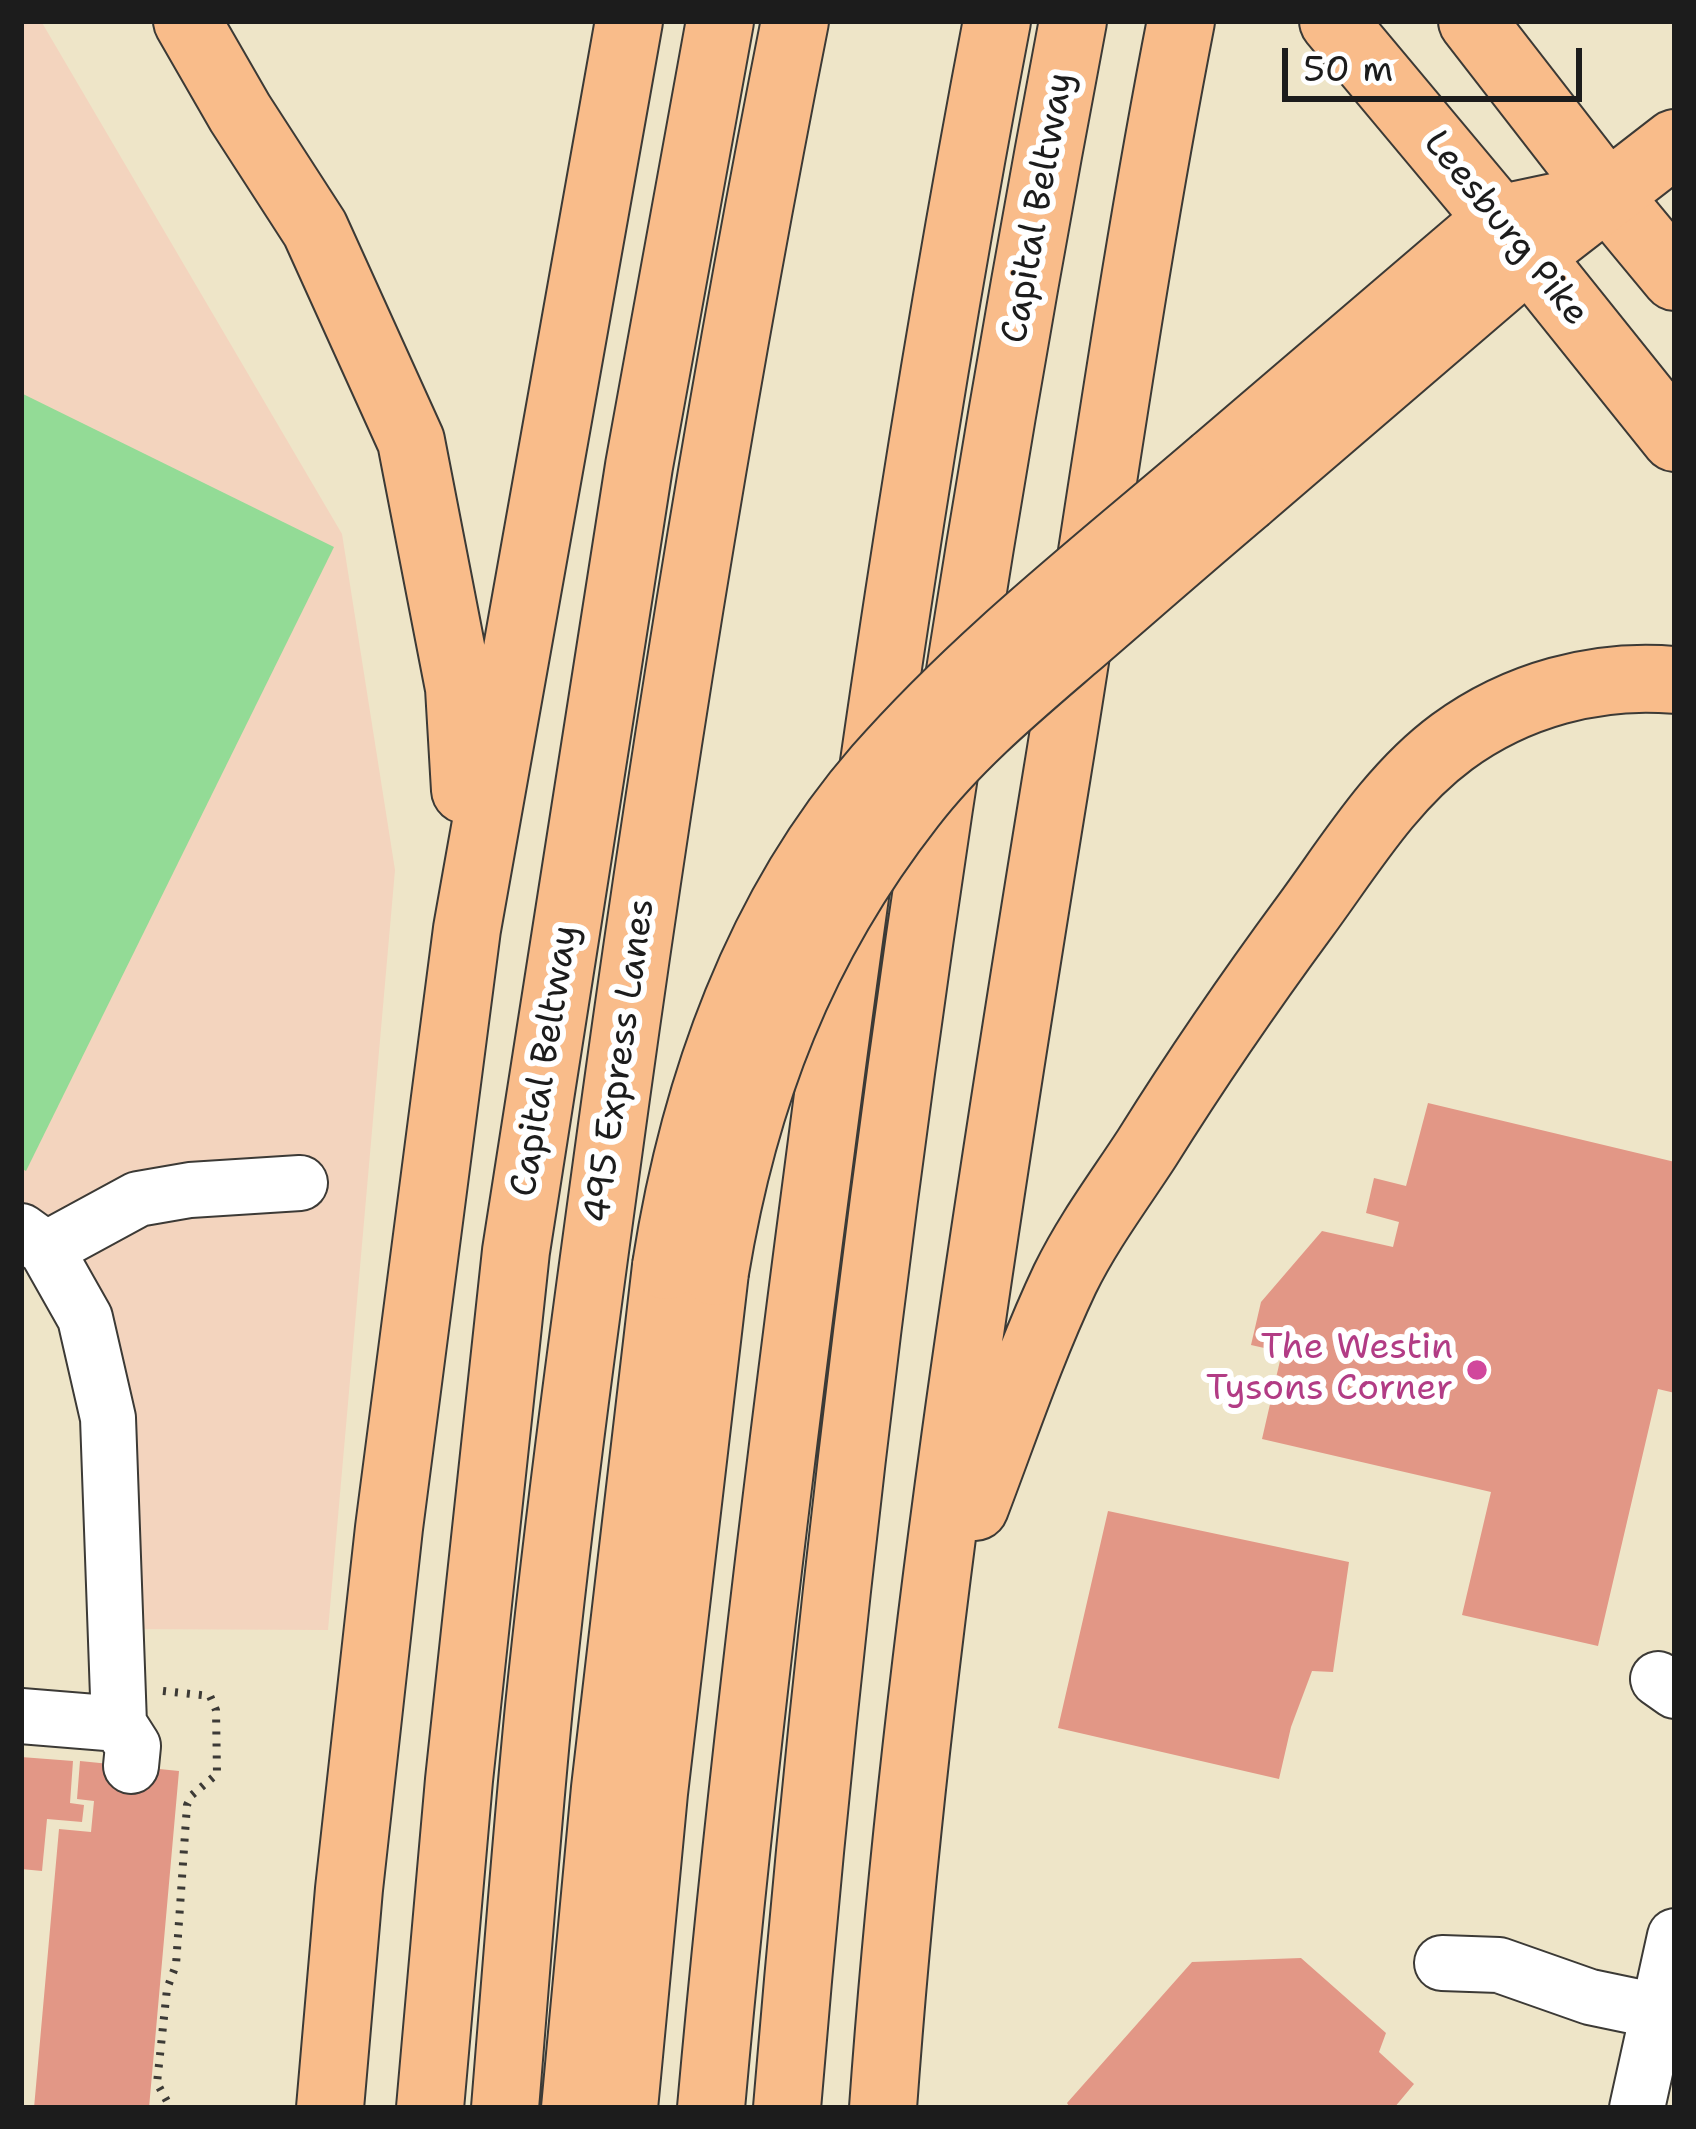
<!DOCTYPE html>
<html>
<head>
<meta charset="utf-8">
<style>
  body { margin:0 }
  #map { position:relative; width:1696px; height:2129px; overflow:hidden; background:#eee5c8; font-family:"Shantell Sans",sans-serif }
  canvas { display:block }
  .frame { position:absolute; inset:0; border:24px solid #1c1c1c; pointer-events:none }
  .scale { position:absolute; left:1282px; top:48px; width:300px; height:54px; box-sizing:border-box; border:6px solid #1c1c1c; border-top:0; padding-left:15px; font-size:36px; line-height:42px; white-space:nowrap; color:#1c1c1c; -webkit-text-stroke:9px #fff; paint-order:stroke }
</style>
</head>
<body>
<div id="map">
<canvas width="1696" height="2129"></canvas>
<div class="frame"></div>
<div class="scale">50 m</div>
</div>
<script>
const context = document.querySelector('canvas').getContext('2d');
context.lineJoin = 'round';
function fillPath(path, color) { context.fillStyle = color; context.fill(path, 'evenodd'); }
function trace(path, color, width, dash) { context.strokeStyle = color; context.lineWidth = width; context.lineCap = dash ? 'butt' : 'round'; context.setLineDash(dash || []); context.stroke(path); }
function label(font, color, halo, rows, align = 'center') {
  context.font = font + ' "Shantell Sans",sans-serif'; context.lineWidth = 12; context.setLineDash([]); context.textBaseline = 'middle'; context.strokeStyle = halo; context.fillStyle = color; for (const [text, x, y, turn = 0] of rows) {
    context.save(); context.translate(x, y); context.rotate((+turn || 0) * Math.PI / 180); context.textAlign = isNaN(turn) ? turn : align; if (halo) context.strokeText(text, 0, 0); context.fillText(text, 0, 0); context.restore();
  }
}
fillPath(new Path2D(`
  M21,21H41L342,534L395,870L328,1630L117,1629L88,1349L21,1236Z`), '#f3d4be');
fillPath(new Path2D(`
  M21,393L334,547L26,1171L21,1168Z`), '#93db96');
fillPath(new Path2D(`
  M1428,1103L1675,1162V1393L1658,1389L1598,1646L1462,1615L1491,1492L1262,1439L1282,1352L1251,1345L1261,1302L1322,1231L1393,1247L1399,1222L1366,1213L1374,1178L1406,1186Z
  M1108,1511L1349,1562L1333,1672L1312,1671L1291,1727L1279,1779L1058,1728Z
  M21,1757L73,1761L70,1803L84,1805L82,1822L47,1819L42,1871L21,1869Z
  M80,1761L179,1771L149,2108H34L59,1829L91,1832L94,1801L77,1799Z
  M1301,1958L1386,2033L1379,2052L1414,2084L1394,2108H1070L1067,2103L1192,1962Z`), '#e29786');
const minor = new Path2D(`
  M21,1231L46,1249L85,1318L108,1418L119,1724L133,1746L131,1766
  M46,1249L138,1199L190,1190L300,1183
  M1658,1679L1675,1691
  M21,1716L119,1724
  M1442,1963L1499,1965L1590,1997L1657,2011
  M1637,2108L1675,1936`);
const major = new Path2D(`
  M1607,195L1675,277
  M1529,256L1675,438`);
const highway = new Path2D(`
  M187,21L240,113L315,229L411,441L459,688L465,790
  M1333,21L1527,253
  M1472,21L1607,195
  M1215,461L1498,219L1592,199
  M1247,498L1529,256L1675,143
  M975,1507C1004,1431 1030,1353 1065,1279C1088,1232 1119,1191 1147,1148C1197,1068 1250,991 1306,915C1350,855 1391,787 1452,742C1516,695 1596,673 1675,680
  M330,2108L349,1889L389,1528L467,929L629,21
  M430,2108L459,1780L516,1251L639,466L720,21
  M505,2108C516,1974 526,1840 539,1707C560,1503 588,1300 616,1097C666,737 724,378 795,21
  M575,2108L605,1788L666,1266
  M624,2108L654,1793L715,1272
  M711,2108C739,1795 777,1483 818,1172C868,787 924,402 997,21
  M787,2108C845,1409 942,710 1073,21
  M883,2108C915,1661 985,1216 1057,774C1098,523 1132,271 1181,21`);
trace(minor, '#3c3a36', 58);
trace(major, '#3c3a36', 70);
trace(highway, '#3c3a36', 70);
trace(new Path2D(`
  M163,1691L210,1696L216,1710L217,1774L192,1795L187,1805L176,1965L167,1989L157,2083L168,2103L166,2108`), '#3c3a36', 8, [3, 9]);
trace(minor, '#fff', 54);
trace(major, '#f9bc8a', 66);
trace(highway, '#f9bc8a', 66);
const highwayBridge = new Path2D(`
  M666,1266C694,1087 757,907 878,768C978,654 1100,560 1215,461
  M715,1272C744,1096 801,947 911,806C957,746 1017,696 1074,647C1132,597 1189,547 1247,498`);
trace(highwayBridge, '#3c3a36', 70, []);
trace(highwayBridge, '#f9bc8a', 66);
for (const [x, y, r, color] of [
  [1477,1370,12,"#d1479c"]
]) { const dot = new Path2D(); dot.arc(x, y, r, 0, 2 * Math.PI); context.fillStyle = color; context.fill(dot); trace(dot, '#fff', 4.5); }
label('36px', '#1c1c1c', '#fff', [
  ["Capital Beltway",1039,208,-80],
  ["Leesburg Pike",1505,229,51],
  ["Capital Beltway",546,1061,-81],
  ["495 Express Lanes",621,1061,-82]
]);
label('36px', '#b23c85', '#fff', [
  ["The Westin",1453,1349],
  ["Tysons Corner",1453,1390]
], 'right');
</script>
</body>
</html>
